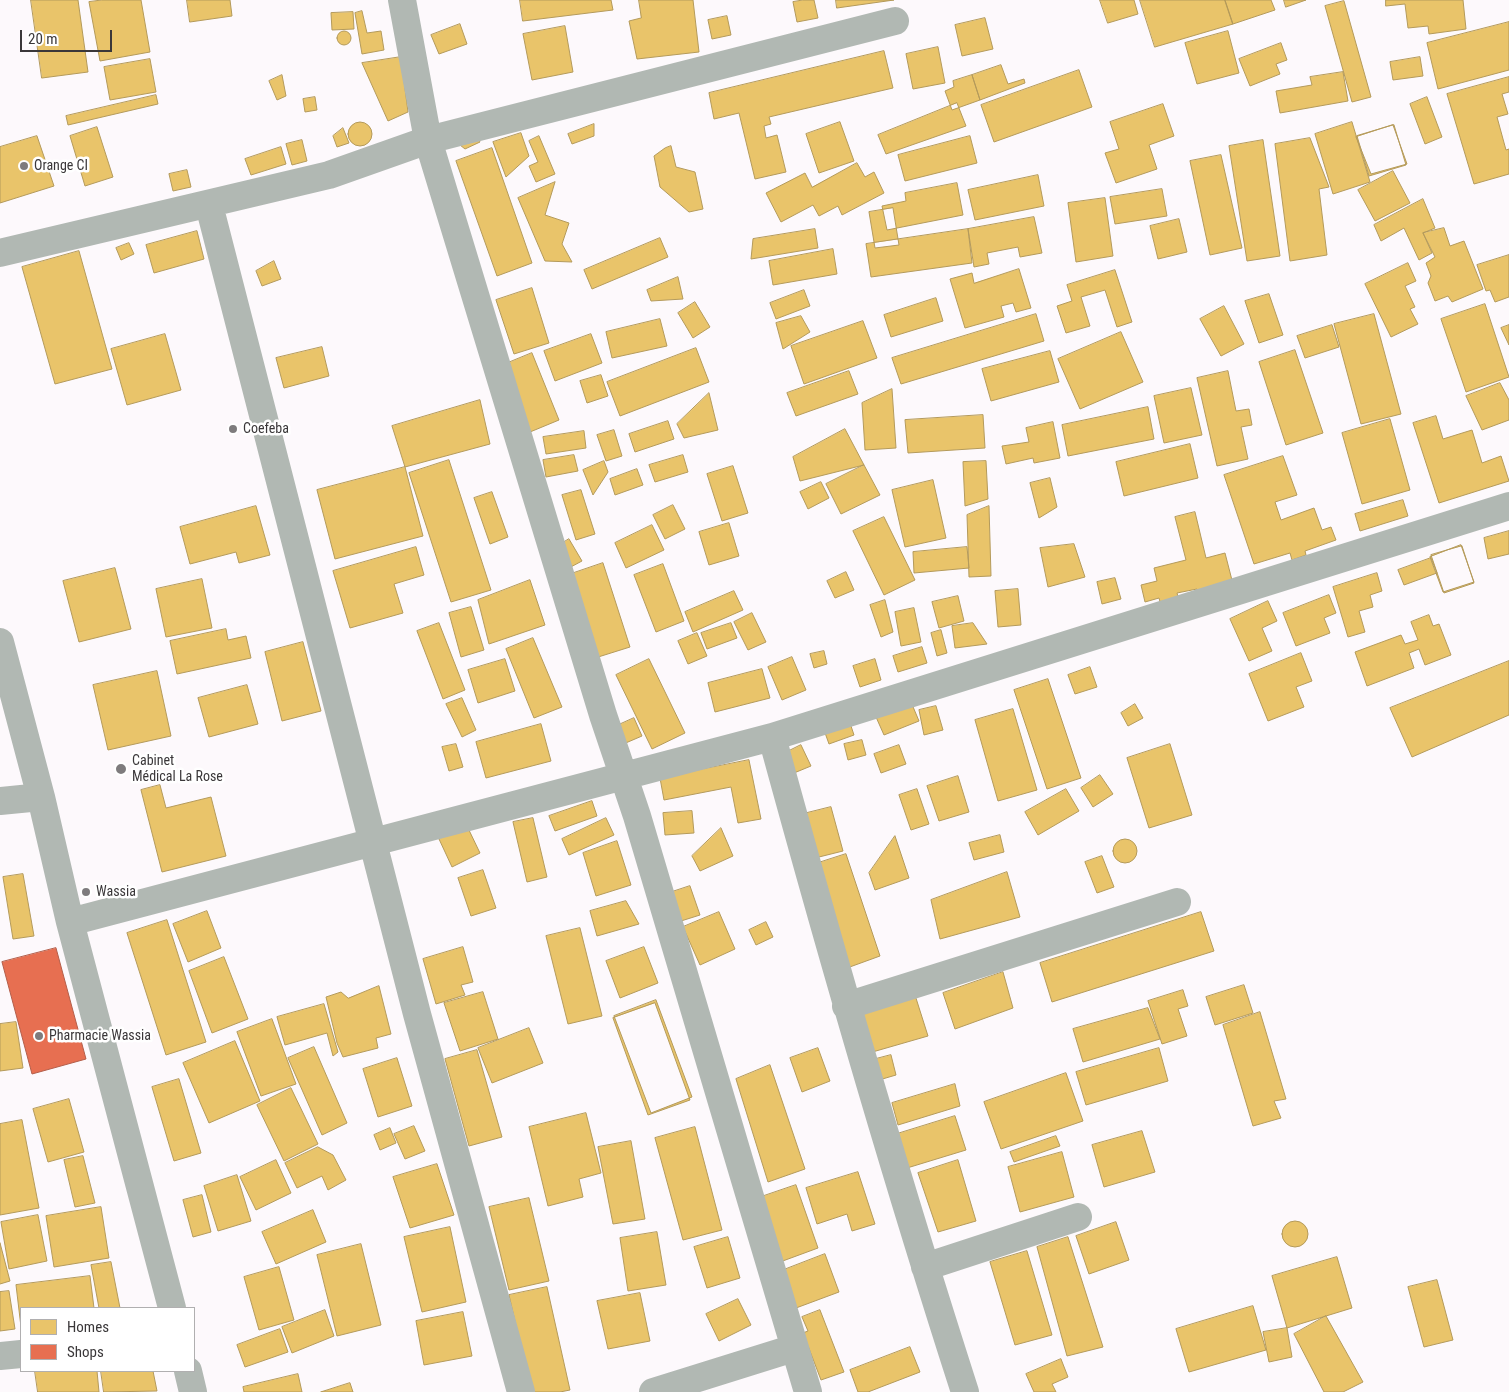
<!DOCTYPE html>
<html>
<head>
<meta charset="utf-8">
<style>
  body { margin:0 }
  #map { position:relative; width:1509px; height:1392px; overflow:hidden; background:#fdf9fc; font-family:"Roboto Condensed",sans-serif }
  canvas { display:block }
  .legend { position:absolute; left:20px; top:1307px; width:175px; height:65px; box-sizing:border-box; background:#fff; border:1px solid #b0afb0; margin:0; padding:6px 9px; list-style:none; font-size:15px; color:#3a3739 }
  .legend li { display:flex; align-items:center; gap:10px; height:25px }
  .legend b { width:25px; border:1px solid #b0afb0 }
  .scale { position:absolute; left:20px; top:30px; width:92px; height:22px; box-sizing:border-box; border:2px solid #3a3739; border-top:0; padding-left:6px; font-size:15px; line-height:18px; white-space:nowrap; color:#3a3739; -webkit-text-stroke:4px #fff; paint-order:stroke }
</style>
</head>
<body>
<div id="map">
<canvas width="1509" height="1392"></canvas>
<ul class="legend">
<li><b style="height:14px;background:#e9c46a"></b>Homes</li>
<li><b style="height:14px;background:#e76f51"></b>Shops</li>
</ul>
<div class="scale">20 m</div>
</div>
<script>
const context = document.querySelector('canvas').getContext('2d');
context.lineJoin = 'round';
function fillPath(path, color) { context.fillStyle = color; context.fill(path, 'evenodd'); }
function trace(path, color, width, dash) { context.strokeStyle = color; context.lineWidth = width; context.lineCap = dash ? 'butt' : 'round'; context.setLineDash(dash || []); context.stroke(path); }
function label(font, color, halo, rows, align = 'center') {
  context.font = font + ' "Roboto Condensed",sans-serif'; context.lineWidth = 5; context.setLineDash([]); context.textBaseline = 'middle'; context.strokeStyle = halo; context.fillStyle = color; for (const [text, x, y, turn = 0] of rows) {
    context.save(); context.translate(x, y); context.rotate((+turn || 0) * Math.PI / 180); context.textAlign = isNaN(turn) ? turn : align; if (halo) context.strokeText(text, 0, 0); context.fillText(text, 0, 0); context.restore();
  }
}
const homes = new Path2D(`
  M31,0H78L88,72L42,78Z
  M102,0H141L150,52L100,61L89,2Z
  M187,0H230L232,16L190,22Z
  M520,0H611L613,10L523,21Z
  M639,0H693L699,52L637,59L629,21L641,18Z
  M803,0H814L818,18L797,22L793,2Z
  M836,0H894L837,8Z
  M1100,0H1134L1138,14L1108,23Z
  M1140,0H1225L1233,24L1155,47Z
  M1225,0H1271L1275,10L1233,24Z
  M1284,0H1306L1286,7Z
  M1386,0H1463L1466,29L1429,34L1428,26L1408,28L1405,4L1386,6Z
  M1344,1L1371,97L1352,102L1325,6Z
  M362,11L367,33L381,31L384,50L362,54L355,13Z
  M353,12L354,29L332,30L331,13Z
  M727,16L731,35L712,39L708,20Z
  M985,18L993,49L962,56L955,25Z
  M1509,22V70L1438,89L1427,43Z
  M460,24L467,44L439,54L431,35Z
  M565,26L573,72L532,80L523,34Z
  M1228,31L1239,73L1197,84L1185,43Z
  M337 38a7 7 0 1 1 14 0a7 7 0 1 1-14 0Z
  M1281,43L1287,60L1276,64L1280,74L1250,86L1239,59Z
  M938,47L945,83L913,89L906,54Z
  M884,51L893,88L769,117L771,124L764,126L766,138L777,135L786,172L755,179L739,113L714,119L709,93Z
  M401,57L408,112L388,121L362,63Z
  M1420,57L1423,76L1393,80L1390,62Z
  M150,59L156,92L110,100L104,67Z
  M1001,65L1008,84L1024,79L1025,83L980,100L972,75Z
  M1079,70L1092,107L994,142L981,105Z
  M1343,72L1348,101L1280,113L1276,91L1312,85L1310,77Z
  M282,75L286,96L277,100L269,81Z
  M972,75L980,100L952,110L945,91L954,87L953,81Z
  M1509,77V92L1502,94L1508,114L1497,117L1506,150L1509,149V174L1474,184L1447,94Z
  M156,95L158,104L68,125L66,116Z
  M315,97L317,110L305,112L303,99Z
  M1427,97L1442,137L1425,144L1410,104Z
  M957,103L966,126L886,154L878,135Z
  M1163,104L1174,136L1149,145L1157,169L1116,183L1105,153L1119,149L1110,122Z
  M348 134a12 12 0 1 1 24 0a12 12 0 1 1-24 0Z
  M840,122L854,161L819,173L806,134Z
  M1352,122L1370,182L1333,194L1315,134Z
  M594,124V136L572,144L568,134Z
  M1393,125L1407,164L1371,174L1356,137Z
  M1394,125L1406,165L1369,176L1357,136Z
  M97,127L113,177L85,186L70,136Z
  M343,128L349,143L337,147L333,136Z
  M475,132L480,142L465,149L455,141Z
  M521,133L529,156L506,177L493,142Z
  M37,136L54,186L0,203V147Z
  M539,136L555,174L536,182L529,166L538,162L529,141Z
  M970,136L977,163L905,181L898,155Z
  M1310,138L1329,187L1319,189L1327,255L1290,261L1275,144Z
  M302,140L307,161L292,165L286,144Z
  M1263,140L1280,256L1247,261L1229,146Z
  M671,146L676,167L695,172L703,209L689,212L660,187L654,156L665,148Z
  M281,147L286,164L251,175L245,159Z
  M492,148L532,263L497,276L456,161Z
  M1221,155L1242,248L1210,255L1190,161Z
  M857,163L865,177L874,172L884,193L842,215L838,206L819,216L813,205L781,222L766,193L805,173L812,187Z
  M187,170L191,187L173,191L169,174Z
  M1393,171L1410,203L1375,221L1358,190Z
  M1038,175L1044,206L975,220L968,190Z
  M555,182L545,215L569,223L562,244L572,262L545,261L518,198Z
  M957,183L963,215L887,230L882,206L906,201L905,193Z
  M1162,189L1167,216L1115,224L1110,197Z
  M1105,198L1113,256L1076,262L1068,203Z
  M1423,199L1435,228L1423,233L1432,253L1419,260L1404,228L1381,241L1374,225Z
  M893,208L899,245L875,248L869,212Z
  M1034,217L1042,253L1020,257L1018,247L987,253L989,264L974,267L968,229Z
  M1179,219L1187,252L1158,259L1150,226Z
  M1444,228L1450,246L1464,241L1483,289L1452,302L1448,296L1435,301L1428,283L1431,276L1426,263L1435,257L1423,233Z
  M815,229L818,248L751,259L753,239Z
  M968,229L972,263L871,277L866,244Z
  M197,231L204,259L154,273L146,245Z
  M660,238L668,257L592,289L584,270Z
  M129,243L134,254L121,260L116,248Z
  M833,249L837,274L773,285L769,261Z
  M79,251L112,369L55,384L22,267Z
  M1509,255V297L1495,302L1490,290L1486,291L1477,265Z
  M274,261L281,279L262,286L256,271Z
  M1408,263L1416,281L1405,286L1415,307L1410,309L1418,324L1391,337L1365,284Z
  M1019,269L1031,308L1016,312L1013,303L1001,306L1004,317L965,328L950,279L972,273L974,283Z
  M1115,270L1132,322L1117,327L1105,290L1081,297L1090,326L1066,333L1057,306L1072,301L1067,285Z
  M678,277L683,299L651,301L647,290Z
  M532,288L549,343L514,354L496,300Z
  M804,290L810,306L776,319L770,303Z
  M1269,294L1283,335L1259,343L1245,301Z
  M936,298L943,321L891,337L884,315Z
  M695,302L710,327L693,338L678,313Z
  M1485,304L1509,377L1466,392L1441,319Z
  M1224,306L1244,344L1221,356L1200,319Z
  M1036,314L1044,341L901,384L892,358Z
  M1374,314L1401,414L1361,424L1334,324Z
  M801,316L810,332L783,349L776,323Z
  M660,319L667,346L612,358L606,332Z
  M863,321L877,358L804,384L791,346Z
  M1332,325L1339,347L1305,358L1297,336Z
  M1509,325V345L1501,328Z
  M1121,332L1143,382L1080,409L1058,359Z
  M165,334L181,390L127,405L111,349Z
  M591,334L602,363L555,381L544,351Z
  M322,347L329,376L284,388L276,358Z
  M696,348L709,382L620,416L607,382Z
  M1295,350L1323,433L1286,445L1259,362Z
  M1050,351L1059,382L991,401L982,369Z
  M532,353L559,420L530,432L503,365Z
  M849,371L858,394L796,416L787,393Z
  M1228,371L1236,411L1249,409L1252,425L1241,427L1248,459L1217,466L1197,378Z
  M601,375L608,396L587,403L580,381Z
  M1500,383L1509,400V420L1482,430L1466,396Z
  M1191,388L1202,435L1164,443L1154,396Z
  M892,389L896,448L865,450L862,403Z
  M709,393L718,430L684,438L677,424Z
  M480,400L490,444L405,467L392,426Z
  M1148,407L1154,439L1068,456L1062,425Z
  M983,415L985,448L908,453L905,420Z
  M1436,416L1443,439L1472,430L1482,463L1501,456L1509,481L1439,503L1413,423Z
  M1390,419L1410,490L1362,504L1342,433Z
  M668,421L674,439L635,452L629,434Z
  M1053,422L1060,458L1034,463L1033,458L1006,464L1002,446L1029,442L1026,428Z
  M845,429L864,465L800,481L793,457Z
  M614,430L622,456L606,461L597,435Z
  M584,431L586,448L546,454L543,437Z
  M1190,444L1198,478L1124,496L1116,462Z
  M574,455L578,471L546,477L543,460Z
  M683,455L688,472L655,482L649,465Z
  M1283,456L1297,495L1275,502L1281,520L1314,508L1322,530L1331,527L1336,540L1305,551L1306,555L1292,560L1290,553L1254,564L1224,475Z
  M449,460L491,590L451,602L409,473Z
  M604,461L608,472L593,495L583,470Z
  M986,461L988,499L965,506L963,462Z
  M864,465L880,495L841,514L826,484Z
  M733,466L748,513L722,521L707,474Z
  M405,467L423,536L335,559L317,490Z
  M637,469L643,485L615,495L610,479Z
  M1050,478L1057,507L1039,518L1030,483Z
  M933,480L946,538L905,547L892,490Z
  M821,482L829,498L808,509L800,492Z
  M581,490L595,534L576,540L562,495Z
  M492,492L508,537L490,544L474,498Z
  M1403,500L1408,516L1360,531L1355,514Z
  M673,505L685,529L665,539L653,515Z
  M256,506L270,555L239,563L236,552L190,564L180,527Z
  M989,506L991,576L969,577L967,515Z
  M1195,512L1206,558L1225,553L1234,588L1199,597L1197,589L1177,593L1180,604L1162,609L1159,598L1145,602L1141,585L1157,581L1154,568L1186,560L1175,517Z
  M884,517L915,580L884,595L853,531Z
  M729,523L739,556L709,565L699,532Z
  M652,525L664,550L626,568L615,543Z
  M1509,531V554L1488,559L1484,538Z
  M569,539L582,561L567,569L555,548Z
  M1074,544L1085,577L1048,587L1040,548Z
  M1461,545L1474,582L1443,592L1430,557Z
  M1462,546L1474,583L1444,593L1431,555Z
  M416,547L424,575L394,584L403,613L350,628L333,571Z
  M967,547L969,568L914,573L913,552Z
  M1431,558L1437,573L1404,585L1398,570Z
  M603,563L630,647L595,658L568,575Z
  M663,564L684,621L656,632L634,575Z
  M115,568L131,629L79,642L63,581Z
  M846,572L854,590L835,598L827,581Z
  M1377,573L1382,591L1370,595L1373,607L1359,611L1365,632L1348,637L1333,587Z
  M1115,578L1121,599L1102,604L1097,582Z
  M202,579L212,628L166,637L156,589Z
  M530,580L545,625L489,644L478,600Z
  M1018,589L1021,625L998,627L995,591Z
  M734,591L743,610L693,632L685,612Z
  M1329,595L1336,613L1324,618L1330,633L1296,646L1283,613Z
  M958,596L964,621L939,628L932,602Z
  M885,600L893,632L881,637L870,605Z
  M1268,601L1277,621L1262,628L1272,651L1249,661L1230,619Z
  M471,607L484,650L461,657L449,613Z
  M914,608L921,642L901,646L895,612Z
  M752,613L766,642L748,650L734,622Z
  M1429,615L1433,626L1439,624L1451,655L1425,665L1419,649L1409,653L1414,668L1367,686L1355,652L1401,635L1405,644L1418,640L1411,622Z
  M439,623L465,690L443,699L417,631Z
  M731,623L737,638L707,649L701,633Z
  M973,623L987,644L955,648L952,626Z
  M226,629L228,640L246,636L251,658L177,674L170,641Z
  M941,630L947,653L937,656L931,633Z
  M697,633L707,656L688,664L678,641Z
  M533,638L562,707L534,718L506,649Z
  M303,642L321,711L282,721L265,652Z
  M922,647L927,663L898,672L893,656Z
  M824,651L827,664L814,668L810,654Z
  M1301,653L1312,681L1296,687L1304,707L1268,721L1249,674Z
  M792,657L806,690L782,700L768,667Z
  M505,659L515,691L478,703L468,670Z
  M649,659L685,733L652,749L616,675Z
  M875,659L881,680L860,687L853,666Z
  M1509,661V715L1412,757L1390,708Z
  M1090,667L1097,687L1075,694L1068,675Z
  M762,669L770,698L715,712L708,683Z
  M157,671L171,736L108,750L93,685Z
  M1048,679L1081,778L1047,789L1014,690Z
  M247,685L258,724L209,737L198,698Z
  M462,698L476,730L462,737L446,704Z
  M911,702L919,721L884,735L876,717Z
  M1135,704L1143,718L1128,726L1121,713Z
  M936,706L943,730L924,735L919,710Z
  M1013,709L1037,790L998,801L975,720Z
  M634,718L642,736L621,745L612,728Z
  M849,720L854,735L829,744L824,730Z
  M541,724L551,761L486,778L476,742Z
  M862,740L866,755L848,760L844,744Z
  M456,744L463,767L449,771L442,747Z
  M1170,744L1192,815L1149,828L1127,758Z
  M801,745L811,766L794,773L785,753Z
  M899,745L906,764L881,773L874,754Z
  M749,760L761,819L738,823L731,787L664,800L660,778Z
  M1100,775L1113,794L1093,807L1081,788Z
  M958,776L969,812L939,821L927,786Z
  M160,785L166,808L211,797L226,856L162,872L141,790Z
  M917,789L929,824L911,830L899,795Z
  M1066,789L1079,811L1038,835L1025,812Z
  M592,801L597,816L555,831L549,816Z
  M831,807L843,851L811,859L799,815Z
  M692,811L694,833L665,835L663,813Z
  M533,818L547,877L527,882L513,822Z
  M606,818L614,835L569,855L562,839Z
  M467,826L480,853L452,867L439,839Z
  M721,828L733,856L700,871L692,856Z
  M1000,835L1004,852L974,860L969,843Z
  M895,836L909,878L875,890L869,873Z
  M1113 851a12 12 0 1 1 24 0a12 12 0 1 1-24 0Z
  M617,841L631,885L596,896L583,853Z
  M846,854L880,956L847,968L812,865Z
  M1102,856L1114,887L1097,893L1085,862Z
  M483,870L496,908L471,916L458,878Z
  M1007,872L1020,917L940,939L931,900Z
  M23,874L34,936L13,939L3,877Z
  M690,886L700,915L681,921L672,892Z
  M626,901L639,924L597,936L590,911Z
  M207,911L221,948L188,962L173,924Z
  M719,912L735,949L700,965L683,927Z
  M1201,912L1214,951L1052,1002L1040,963Z
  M167,920L206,1042L166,1055L127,933Z
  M766,922L773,937L756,945L749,930Z
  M580,928L602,1016L568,1024L546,936Z
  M463,947L473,982L461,985L465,995L436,1004L423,959Z
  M644,947L658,983L620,998L606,961Z
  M224,957L248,1019L212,1033L189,971Z
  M1003,972L1013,1008L955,1029L943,993Z
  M1244,985L1253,1013L1215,1025L1206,997Z
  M379,986L391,1034L376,1038L378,1048L343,1057L337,1043L326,997L341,992L348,998Z
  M1183,990L1188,1006L1178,1009L1187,1036L1162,1044L1148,1001Z
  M483,992L498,1039L460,1051L444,1003Z
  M915,995L928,1036L869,1053L857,1012Z
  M656,1000L692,1097L651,1113L614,1016Z
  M655,1003L690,1100L648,1115L613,1018Z
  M324,1004L338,1052L333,1056L327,1033L285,1045L277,1017Z
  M1148,1008L1160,1039L1083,1062L1073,1029Z
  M1260,1012L1286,1099L1274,1101L1281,1118L1253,1126L1223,1025Z
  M272,1019L296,1084L261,1096L237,1032Z
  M16,1022L23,1068L0,1071V1024Z
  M529,1028L543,1063L492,1083L478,1048Z
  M235,1041L260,1101L209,1123L183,1063Z
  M314,1047L347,1123L322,1135L288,1058Z
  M818,1048L830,1081L802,1092L790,1058Z
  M1159,1048L1168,1081L1086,1105L1076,1072Z
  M477,1050L502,1137L469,1146L445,1059Z
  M891,1055L896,1075L879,1080L872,1060Z
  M397,1058L412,1106L378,1117L363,1069Z
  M770,1065L805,1169L768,1182L736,1079Z
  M1066,1073L1083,1121L1001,1149L984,1102Z
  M179,1079L201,1153L174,1161L152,1087Z
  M955,1084L960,1106L898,1125L892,1103Z
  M291,1088L318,1144L284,1161L257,1105Z
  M69,1099L84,1152L48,1162L33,1109Z
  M586,1113L601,1173L579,1179L583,1197L548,1206L529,1127Z
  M955,1116L966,1150L907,1168L897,1134Z
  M22,1120L39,1208L0,1215V1124Z
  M414,1126L425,1151L405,1159L394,1134Z
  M695,1127L722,1230L683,1240L655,1138Z
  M390,1128L396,1143L380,1150L374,1135Z
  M1142,1131L1155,1172L1104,1187L1092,1145Z
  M1056,1136L1060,1146L1014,1162L1010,1152Z
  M631,1141L645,1219L613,1224L598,1147Z
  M318,1147L333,1155L346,1180L328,1190L322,1176L297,1188L285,1163Z
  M1062,1152L1074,1197L1020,1212L1008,1167Z
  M83,1156L95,1203L75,1207L64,1160Z
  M276,1160L291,1193L256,1210L240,1177Z
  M958,1160L976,1221L938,1232L918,1173Z
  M437,1164L454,1215L410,1228L393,1177Z
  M858,1172L875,1224L852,1231L847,1214L817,1224L806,1188Z
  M237,1175L251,1221L218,1231L204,1186Z
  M796,1185L818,1248L780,1262L758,1198Z
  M202,1195L211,1232L193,1237L183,1200Z
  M529,1198L549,1281L509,1290L489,1207Z
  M101,1207L109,1258L54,1267L46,1216Z
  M313,1210L326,1242L276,1264L262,1232Z
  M38,1215L47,1261L9,1269L1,1222Z
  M1282 1234a13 13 0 1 1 26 0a13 13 0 1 1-26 0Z
  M1116,1222L1129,1260L1089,1274L1076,1236Z
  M450,1227L466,1302L422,1312L404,1237Z
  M657,1232L666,1285L628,1291L620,1238Z
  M728,1237L740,1278L707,1288L694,1247Z
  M1068,1237L1103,1347L1067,1356L1037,1247Z
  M0,1243L10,1281L0,1284Z
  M361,1244L381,1325L337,1336L317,1255Z
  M1027,1251L1052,1335L1015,1345L990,1262Z
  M825,1254L839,1292L796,1308L781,1271Z
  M1337,1257L1352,1308L1287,1328L1272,1276Z
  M111,1262L120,1308H99L91,1265Z
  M279,1267L294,1320L259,1330L244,1277Z
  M90,1276L94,1308H21V1327L16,1285Z
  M1437,1280L1453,1340L1424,1347L1408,1287Z
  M547,1287L570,1390L560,1392H531L509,1295Z
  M9,1291L15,1329L0,1331V1292Z
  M640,1293L650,1341L608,1349L597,1301Z
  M738,1299L751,1325L719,1341L706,1314Z
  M1253,1306L1266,1350L1189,1372L1176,1329Z
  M325,1310L334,1336L292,1353L282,1327Z
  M820,1310L844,1372L821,1380L808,1346L795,1336L808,1331L802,1317Z
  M463,1312L472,1356L424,1365L416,1321Z
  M1326,1316L1363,1382L1343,1392H1324L1294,1334Z
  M1287,1328L1292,1357L1269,1362L1263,1332Z
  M280,1329L288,1352L245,1367L237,1345Z
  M910,1347L920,1372L868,1392H858L850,1370Z
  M1061,1359L1068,1377L1052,1384L1056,1392H1034L1026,1374Z
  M35,1371H97L99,1392H38Z
  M101,1371H153L157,1391L104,1392Z
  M298,1374L302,1392H244L243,1387Z
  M350,1383L353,1392H321Z`);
fillPath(homes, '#e9c46a');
trace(homes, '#b49a5b', 1);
const shops = new Path2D(`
  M56,948L86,1059L32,1074L2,962Z`);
fillPath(shops, '#e76f51');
trace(shops, '#b35e4a', 1);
trace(new Path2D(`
  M402,0L428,140L603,715L637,816L808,1392
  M209,205L417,1014L521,1392
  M0,253L329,175L428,140L895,21
  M0,642L41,797L70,922L172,1308
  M772,737C832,957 895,1175 965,1392
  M0,801L41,797
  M70,922L772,737L1509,506
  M846,1006L1177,902
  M925,1267L1078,1217
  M0,1356L21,1354
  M188,1371L193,1392
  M653,1392L794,1348`), '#b1b8b3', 28);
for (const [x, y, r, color] of [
  [24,166,5,"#7e7b7d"],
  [233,429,5,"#7e7b7d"],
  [121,769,6,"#7e7b7d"],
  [86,892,5,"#7e7b7d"],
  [39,1036,5,"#7e7b7d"]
]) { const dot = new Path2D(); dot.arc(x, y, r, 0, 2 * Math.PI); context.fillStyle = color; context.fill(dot); trace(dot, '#fff', 2); }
label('14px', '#3a3739', '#fff', [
  ["Orange CI",34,166],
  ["Coefeba",243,429],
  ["Cabinet",132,761],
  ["Médical La Rose",132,777],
  ["Wassia",96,892],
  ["Pharmacie Wassia",49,1036]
], 'left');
</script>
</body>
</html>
